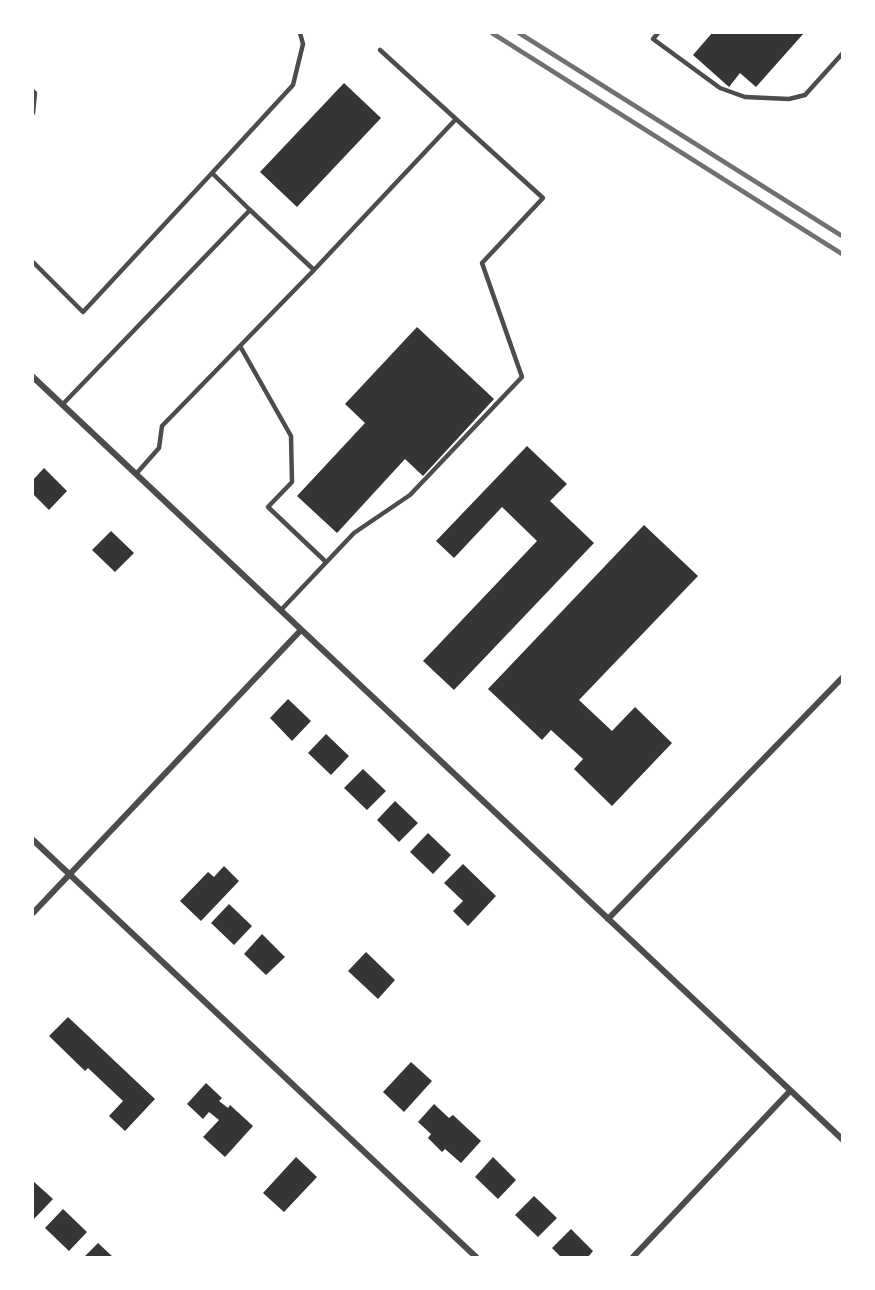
<!DOCTYPE html>
<html>
<head>
<meta charset="utf-8">
<style>
  body { margin:0 }
  #map { position:relative; width:875px; height:1290px; overflow:hidden; background:#fff; font-family:"Fira Sans Condensed",sans-serif }
  canvas { display:block }
  .frame { position:absolute; inset:0; border:34px solid #fff; pointer-events:none }
</style>
</head>
<body>
<div id="map">
<canvas width="875" height="1290"></canvas>
<div class="frame"></div>
</div>
<script>
const context = document.querySelector('canvas').getContext('2d');
context.lineJoin = 'round';
function fillPath(path, color) { context.fillStyle = color; context.fill(path, 'evenodd'); }
function trace(path, color, width, dash) { context.strokeStyle = color; context.lineWidth = width; context.lineCap = dash ? 'butt' : 'round'; context.setLineDash(dash || []); context.stroke(path); }
fillPath(new Path2D(`
  M712,33H804L756,87L740,73L729,87L693,55Z
  M344,83L381,118L297,207L260,172Z
  M417,327L494,399L423,476L405,459L337,533L297,496L365,423L345,404Z
  M527,446L567,484L550,501L594,543L454,690L423,661L537,541L502,507L454,558L436,541Z
  M44,468L67,491L49,510L33,494V480Z
  M644,525L698,576L579,700L612,731L635,707L672,743L612,806L574,769L583,759L551,730L542,740L488,689Z
  M111,531L134,553L115,572L92,550Z
  M288,699L311,721L292,741L270,718Z
  M326,734L349,756L331,775L308,753Z
  M363,769L386,791L367,810L344,788Z
  M395,801L418,823L399,842L377,820Z
  M428,833L451,855L433,874L410,852Z
  M463,864L496,896L468,926L453,911L463,901L444,883Z
  M224,866L239,881L201,921L180,901L208,872L214,877Z
  M229,904L252,926L234,945L211,923Z
  M262,934L285,957L266,975L244,954Z
  M366,952L395,980L378,999L348,971Z
  M68,1017L155,1099L125,1131L109,1116L123,1101L88,1068L85,1071L49,1036Z
  M411,1062L432,1081L404,1112L383,1092Z
  M206,1083L222,1098L219,1101L228,1108L230,1105L253,1126L225,1157L203,1137L219,1120L209,1112L203,1119L187,1104Z
  M434,1104L449,1118L453,1115L481,1141L461,1163L445,1149L442,1152L428,1138L431,1134L418,1122Z
  M296,1157L317,1177L284,1212L263,1193Z
  M493,1157L516,1180L498,1199L475,1177Z
  M33,1181L53,1199L34,1219L33,1217Z
  M534,1196L557,1218L538,1237L515,1215Z
  M63,1209L87,1232L69,1251L45,1228Z
  M571,1229L593,1251L588,1257H561L552,1248Z
  M98,1243L113,1257H84Z`), '#353535');
trace(new Path2D(`
  M658,33L653,39L720,88L745,97L789,99L805,95L842,54
  M33,91L35,93L33,113
  M250,210L212,173L293,85L303,44L300,33
  M33,262L83,312L212,173
  M240,346L291,436L292,482L268,507L326,562
  M62,405L250,210L314,270
  M136,474L159,448L162,426L314,270L456,119
  M281,610L354,533L410,495L522,377L482,263L543,198L380,50`), '#4c4c4c', 4.5);
trace(new Path2D(`
  M33,377L842,1139
  M33,840L476,1257
  M33,913L301,630
  M608,919L842,678
  M633,1257L790,1091`), '#4c4c4c', 6);
trace(new Path2D(`
  M492,33L842,254
  M519,33L842,236`), '#707070', 4.5);
</script>
</body>
</html>
